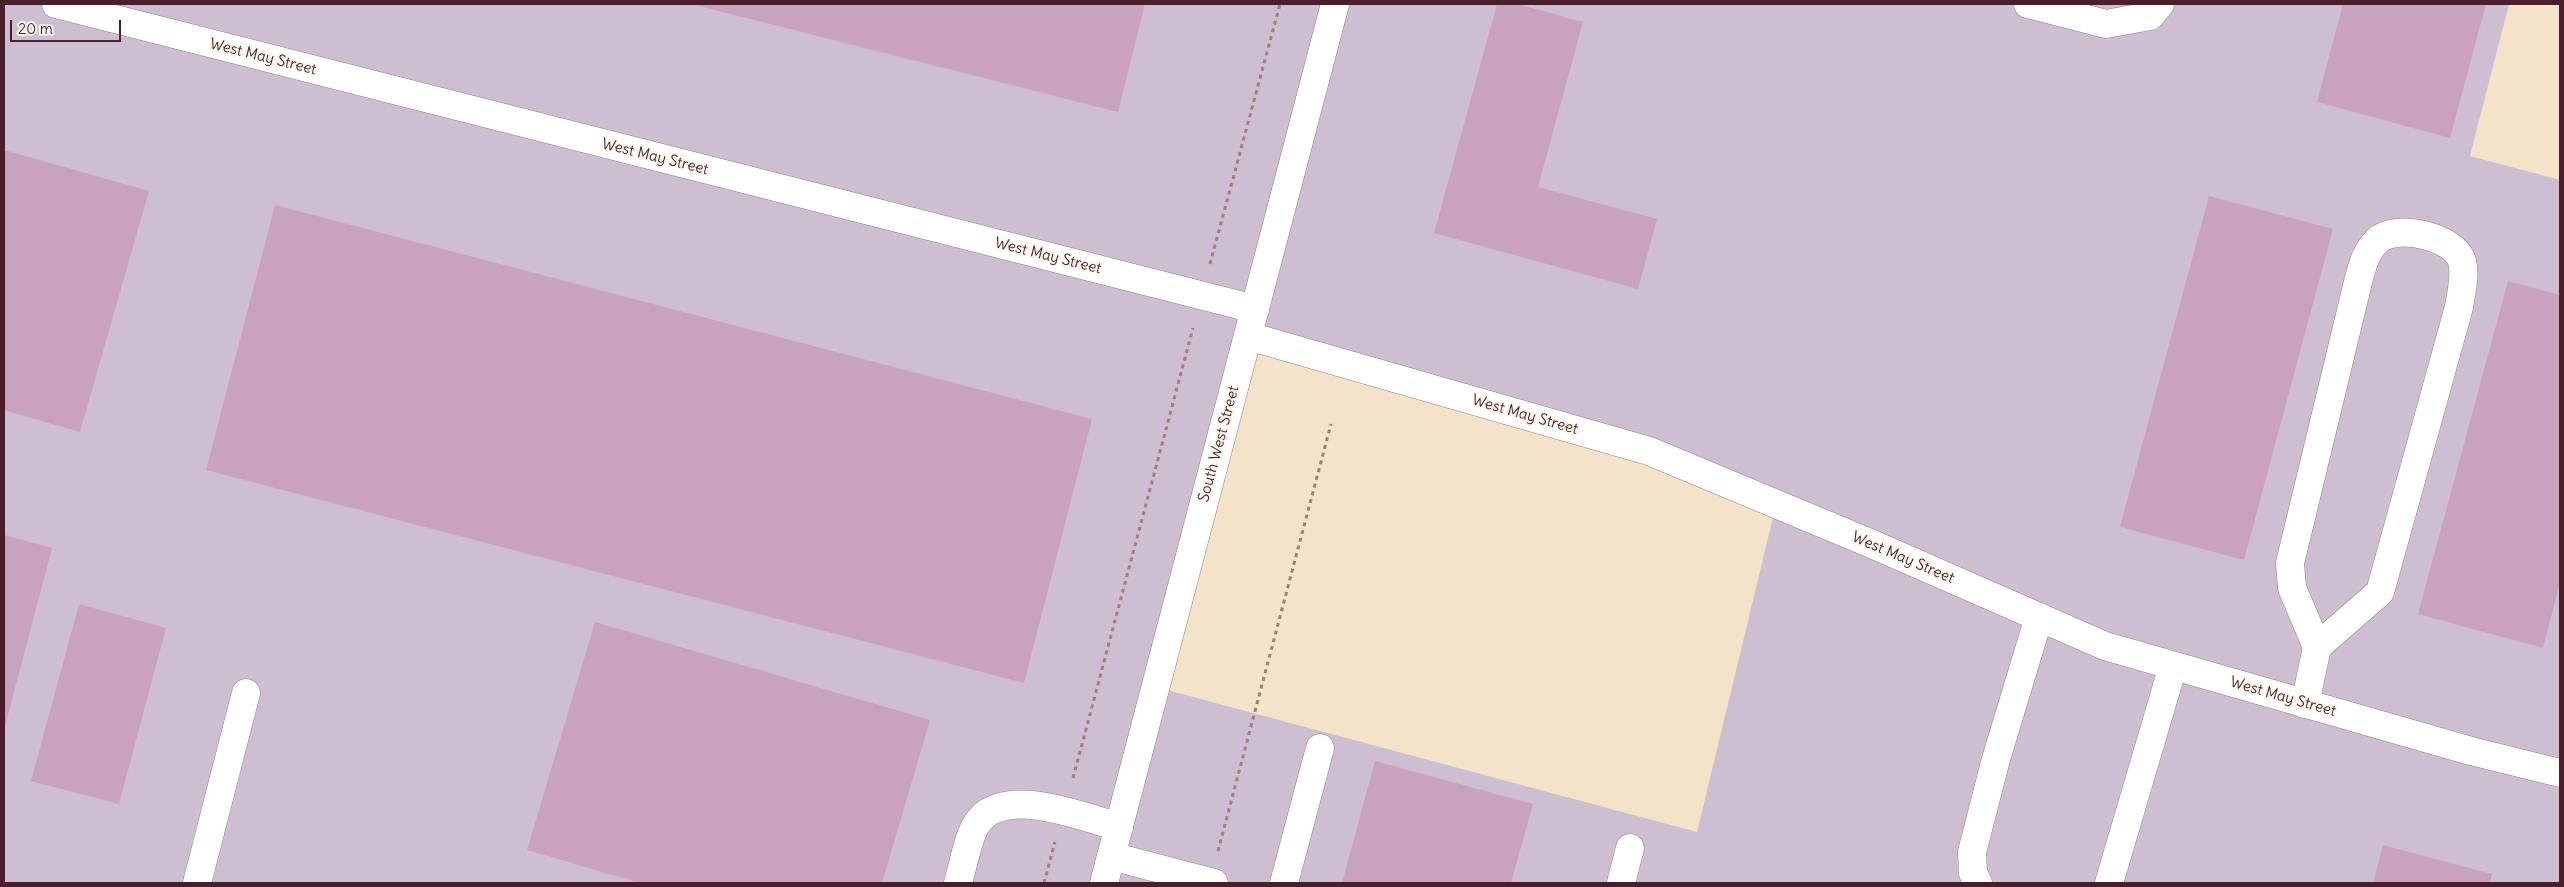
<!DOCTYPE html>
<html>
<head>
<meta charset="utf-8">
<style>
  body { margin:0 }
  #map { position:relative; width:2564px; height:887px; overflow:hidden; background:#f4e3c9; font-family:Delius,sans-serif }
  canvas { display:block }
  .frame { position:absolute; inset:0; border:5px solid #4a1f2b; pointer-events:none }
  .scale { position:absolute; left:10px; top:20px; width:111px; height:22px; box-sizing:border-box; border:2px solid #4a1f2b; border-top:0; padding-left:6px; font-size:15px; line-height:18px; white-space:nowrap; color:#4a1f2b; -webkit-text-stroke:4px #fbf7ec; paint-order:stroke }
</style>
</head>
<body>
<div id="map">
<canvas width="2564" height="887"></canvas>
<div class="frame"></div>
<div class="scale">20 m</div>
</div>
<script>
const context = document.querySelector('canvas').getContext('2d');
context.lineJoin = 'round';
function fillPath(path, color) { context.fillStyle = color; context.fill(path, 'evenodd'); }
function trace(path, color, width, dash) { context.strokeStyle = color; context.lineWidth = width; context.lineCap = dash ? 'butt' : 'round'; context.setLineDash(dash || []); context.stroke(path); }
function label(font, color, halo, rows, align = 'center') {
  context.font = font + ' Delius,sans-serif'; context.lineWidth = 4; context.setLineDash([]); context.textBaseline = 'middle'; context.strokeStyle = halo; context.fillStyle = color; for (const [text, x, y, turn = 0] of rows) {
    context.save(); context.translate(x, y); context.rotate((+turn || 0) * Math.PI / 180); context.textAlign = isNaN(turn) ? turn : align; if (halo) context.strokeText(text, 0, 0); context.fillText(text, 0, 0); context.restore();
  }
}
fillPath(new Path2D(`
  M4,4H2509L2470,156L2560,180V883H4ZM1247,336L1776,505L1697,832L1156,687Z`), '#cebed1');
fillPath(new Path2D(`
  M691,4H1145L1118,112Z
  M1497,4H1517L1583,22L1538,187L1657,219L1638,289L1434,233Z
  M2343,4H2486L2450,138L2317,102Z
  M4,150L149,191L80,432L4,410Z
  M2209,196L2333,229L2244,560L2120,527Z
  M275,205L1092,419L1024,683L206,470Z
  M2508,281L2560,295V582L2543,648L2418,614Z
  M4,535L52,548L4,730Z
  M79,604L166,628L119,804L31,781Z
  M595,622L930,720L882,883H640L527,850Z
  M1375,761L1533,804L1511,883H1342Z
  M2383,845L2492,874L2490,883H2373Z`), '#c9a2bf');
const minor = new Path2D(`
  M56,4L1255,309
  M2028,4L2106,24L2150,16L2160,4
  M1248,336L1649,451L1872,544L2105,646L2471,751L2560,773
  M2305,704L2317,647L2380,592L2459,307C2461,293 2466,275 2462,261C2454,236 2395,223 2377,241C2366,251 2363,264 2359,278L2290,563L2292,588L2317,647
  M1111,856L1214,883
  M197,883L246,693
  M958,883C963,867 968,835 978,822C1005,785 1083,817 1119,827
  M1284,883L1320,748
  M1621,883L1630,848
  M1978,883L1973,873L1972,852L1996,759L2039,617
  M2109,883L2173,666`);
const major = new Path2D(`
  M1104,883L1335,4`);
trace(minor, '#9f817a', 29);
trace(major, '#9f817a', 29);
trace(new Path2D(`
  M1210,264L1280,4
  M1073,778L1193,328
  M1218,851L1331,424
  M1044,883L1055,842`), '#9f817a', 3, [4, 4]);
trace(minor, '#fff', 28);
trace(major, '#fff', 28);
label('15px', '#4a1f2b', '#fbf7ec', [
  ["West May Street",263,57,14],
  ["West May Street",655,157,14],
  ["West May Street",1048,256,14],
  ["West May Street",1525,415,16],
  ["South West Street",1219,444,-75],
  ["West May Street",1903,558,23],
  ["West May Street",2283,697,16]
]);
</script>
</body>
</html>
